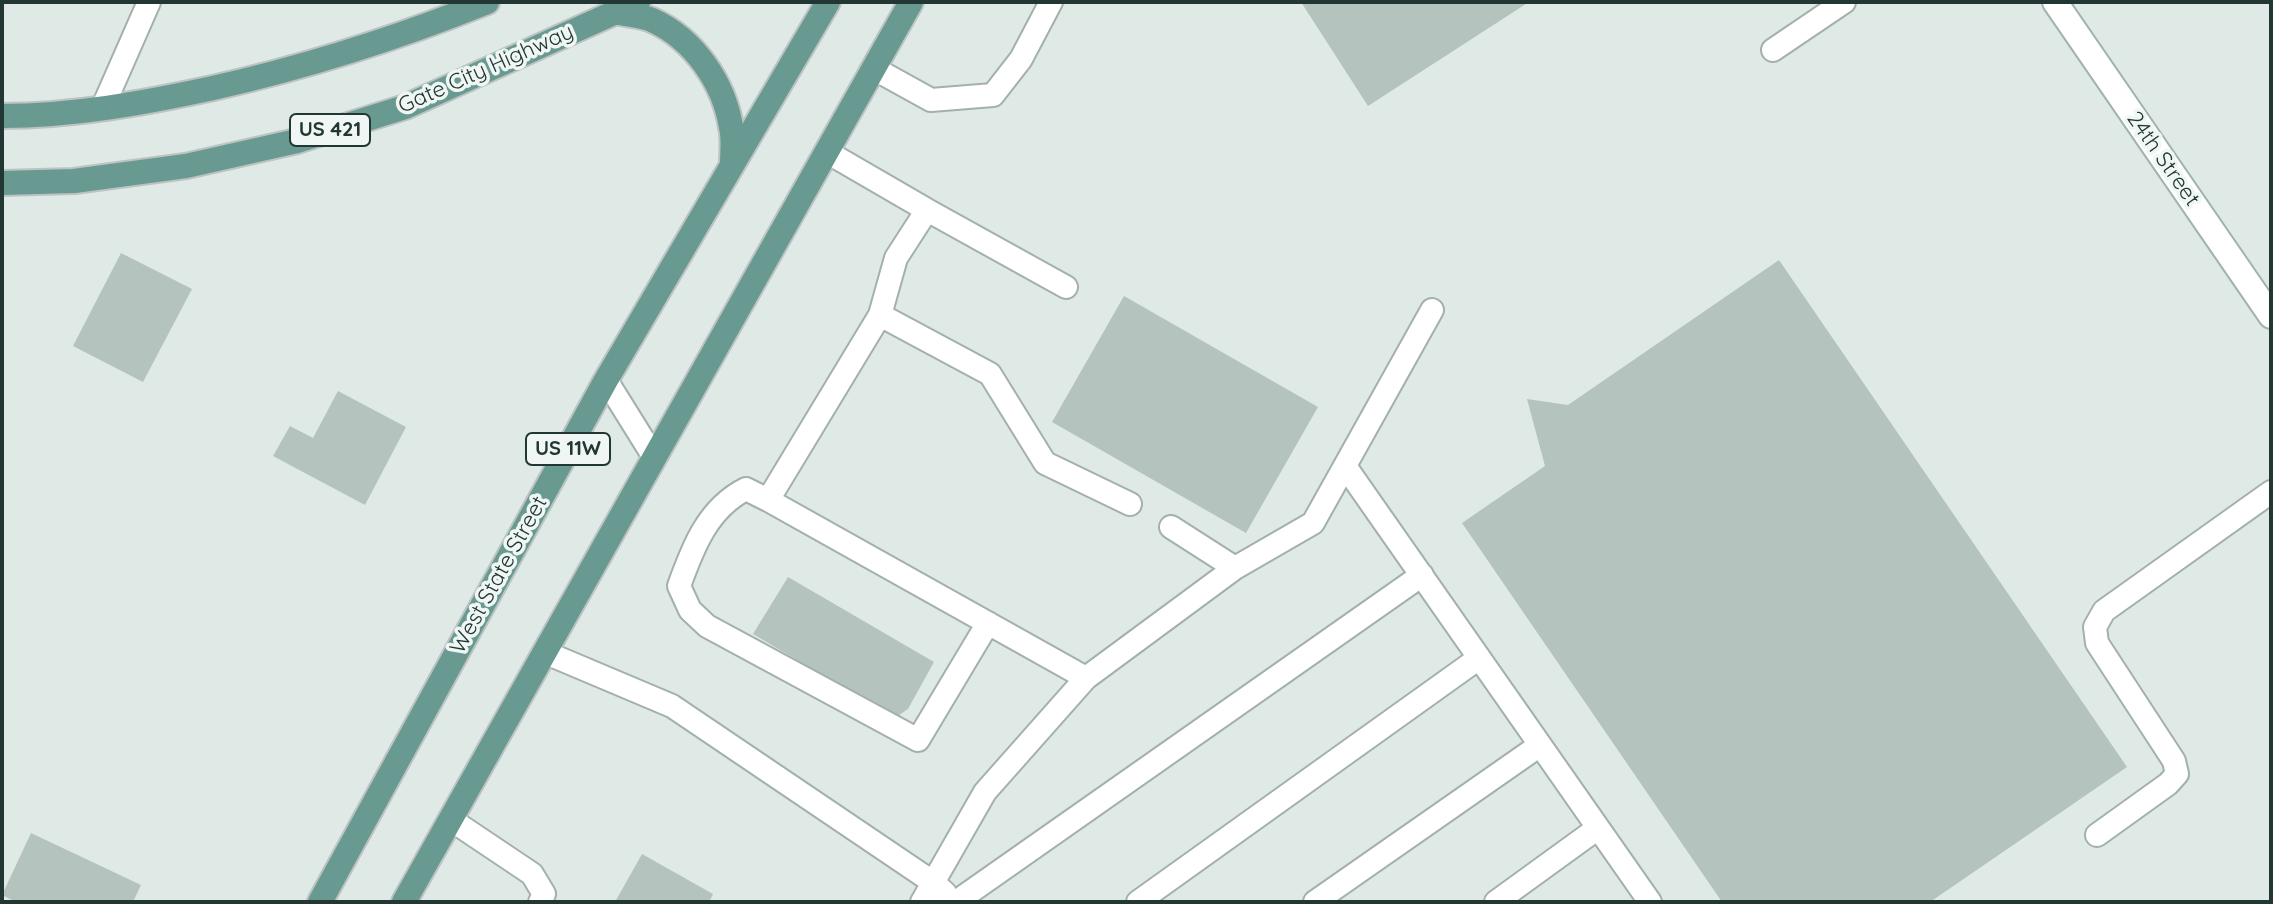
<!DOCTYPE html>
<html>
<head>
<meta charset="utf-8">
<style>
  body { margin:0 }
  #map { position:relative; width:2273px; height:904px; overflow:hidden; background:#dfe9e5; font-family:Quicksand,sans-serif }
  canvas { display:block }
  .frame { position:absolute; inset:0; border:4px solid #223733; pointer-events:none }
</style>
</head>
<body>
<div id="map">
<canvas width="2273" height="904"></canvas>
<div class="frame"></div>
</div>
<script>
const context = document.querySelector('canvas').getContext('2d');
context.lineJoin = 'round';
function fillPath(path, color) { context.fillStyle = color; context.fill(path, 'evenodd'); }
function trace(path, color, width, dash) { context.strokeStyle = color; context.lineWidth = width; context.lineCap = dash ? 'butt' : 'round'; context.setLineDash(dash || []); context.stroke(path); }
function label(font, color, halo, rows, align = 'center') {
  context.font = font + ' Quicksand,sans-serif'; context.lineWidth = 7; context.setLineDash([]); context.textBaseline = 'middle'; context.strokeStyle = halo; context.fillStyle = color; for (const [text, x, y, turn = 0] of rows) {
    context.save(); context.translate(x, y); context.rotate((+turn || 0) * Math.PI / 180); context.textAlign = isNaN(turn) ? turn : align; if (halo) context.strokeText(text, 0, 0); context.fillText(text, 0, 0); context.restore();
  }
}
fillPath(new Path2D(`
  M1301,2H1529L1368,106Z
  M121,253L192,289L143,382L73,346Z
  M1779,260L2127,767L1930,902H1722L1462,523L1545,466L1527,399L1568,405Z
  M1124,296L1318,407L1246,533L1052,422Z
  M338,391L406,427L365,505L273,456L290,426L313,438Z
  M788,577L934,662L908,709L895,718L753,634Z
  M31,833L141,885L133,902H16L2,895Z
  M642,854L713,894L709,902H615Z`), '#b5c3be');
const lane = new Path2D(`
  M1773,50L1844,2
  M873,68L931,100L993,95L1021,59L1051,2
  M102,109L149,2
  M827,152L927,210
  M880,315L896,258L927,210L1066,287
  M606,380L654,457
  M1345,466L1650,902
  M768,500L746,489C708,508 693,547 679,586L690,610L707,626L918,740L988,623
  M1235,568L1313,523L1432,310
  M544,652L672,706L934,883L945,893
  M1086,678L768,500L880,315L990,374L1045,463L1130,504
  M450,819L532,874L544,894L540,902
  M2097,835L2168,784L2177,774L2174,761L2097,643L2095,627L2104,611L2271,492
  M922,902L985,792L1086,678L1235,568L1171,527
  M956,902L1422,575
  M1138,902L1479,658
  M1315,902L1540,745
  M1496,902L1598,828`);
const secondary = new Path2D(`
  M2055,2L2271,316`);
const primary = new Path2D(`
  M615,12C627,15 641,15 652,20C694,39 724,83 731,127C734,139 732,152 732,164
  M2,116C73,116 144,103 213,88C310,66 395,39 487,2
  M2,183L74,181L186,166L297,141L405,107L638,2
  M320,902L606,380L828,2
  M404,902L911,2`);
trace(lane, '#a3b0ac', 26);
trace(secondary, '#a0b3ae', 28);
trace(primary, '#bdc3c2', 28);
trace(lane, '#fff', 22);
trace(secondary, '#fff', 24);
trace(primary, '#689a91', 24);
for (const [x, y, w] of [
  [330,130,80],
  [568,449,84]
]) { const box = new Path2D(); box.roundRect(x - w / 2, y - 16, w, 32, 6); context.fillStyle = '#eff6f3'; context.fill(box); trace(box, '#223733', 2); }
label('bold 20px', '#223733', null, [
  ["US 421",330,130],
  ["US 11W",568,449]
]);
label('22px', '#223733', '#eff6f3', [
  ["Gate City Highway",486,69,-24],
  ["24th Street",2163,159,55],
  ["West State Street",499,575,-61]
]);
</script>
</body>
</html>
